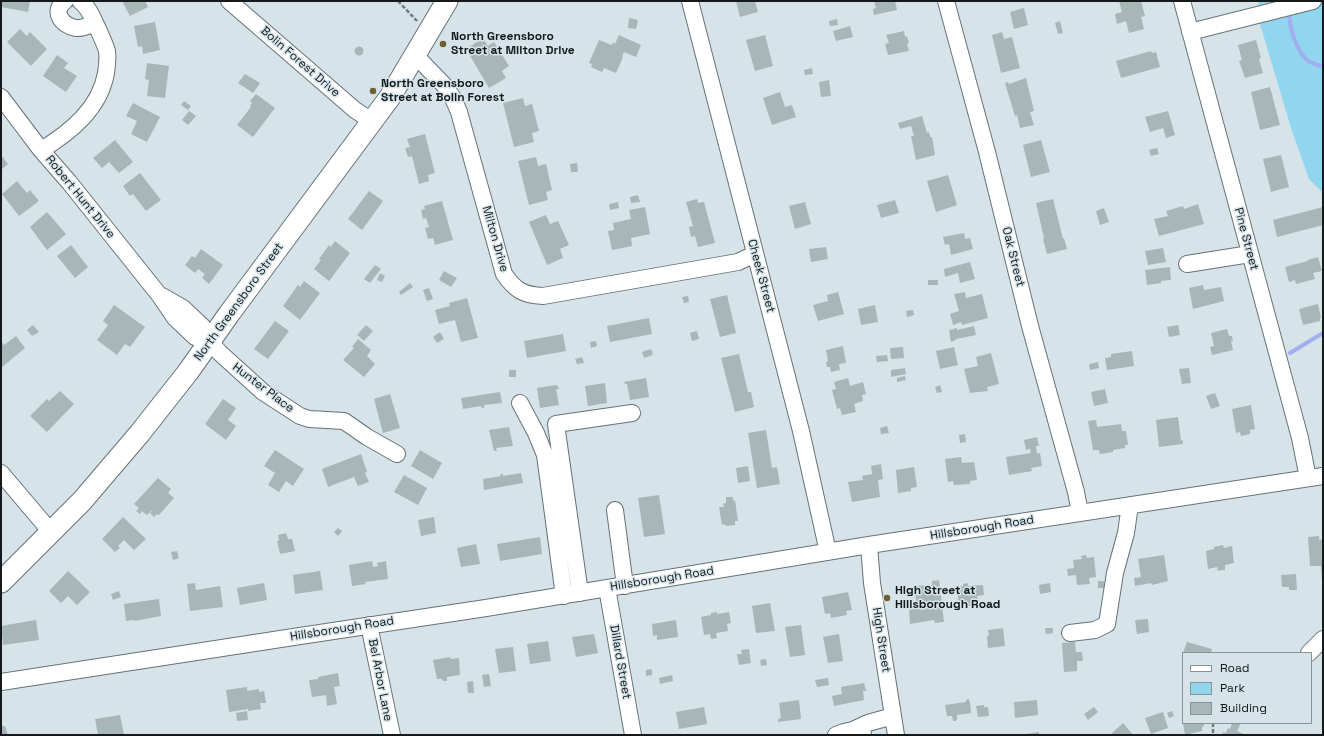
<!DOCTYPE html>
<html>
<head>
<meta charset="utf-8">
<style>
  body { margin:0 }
  #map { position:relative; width:1324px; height:736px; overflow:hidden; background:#d6e4ea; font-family:"Space Grotesk",sans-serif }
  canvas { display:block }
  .frame { position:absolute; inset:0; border:2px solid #14191b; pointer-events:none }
  .legend { position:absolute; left:1182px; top:652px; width:130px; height:72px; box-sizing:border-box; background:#d6e4ea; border:1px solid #889397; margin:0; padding:5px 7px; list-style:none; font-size:12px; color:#14191b }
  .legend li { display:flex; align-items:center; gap:8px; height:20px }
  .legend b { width:20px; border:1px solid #889397 }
</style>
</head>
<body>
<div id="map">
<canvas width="1324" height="736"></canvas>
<div class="frame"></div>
<ul class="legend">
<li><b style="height:5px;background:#fff"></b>Road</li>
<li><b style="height:11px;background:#92d5ee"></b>Park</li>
<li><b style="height:11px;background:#a7b6b6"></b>Building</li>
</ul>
</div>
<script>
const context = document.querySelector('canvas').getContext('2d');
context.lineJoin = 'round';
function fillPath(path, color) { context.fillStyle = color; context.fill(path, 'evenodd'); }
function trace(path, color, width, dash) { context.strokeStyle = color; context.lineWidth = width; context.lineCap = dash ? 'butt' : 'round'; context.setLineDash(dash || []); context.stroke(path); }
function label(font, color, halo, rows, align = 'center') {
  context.font = font + ' "Space Grotesk",sans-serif'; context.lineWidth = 3; context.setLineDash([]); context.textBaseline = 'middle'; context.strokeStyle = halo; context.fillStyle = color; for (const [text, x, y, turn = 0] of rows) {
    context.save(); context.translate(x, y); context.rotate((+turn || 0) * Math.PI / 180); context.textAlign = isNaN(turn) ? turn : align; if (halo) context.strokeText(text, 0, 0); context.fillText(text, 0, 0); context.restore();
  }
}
fillPath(new Path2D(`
  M1258,1H1323V193L1309,179L1291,128L1260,24Z`), '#92d5ee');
trace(new Path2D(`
  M1289,15C1290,29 1296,49 1306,59C1310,63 1318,65 1323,67
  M1290,353L1323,333`), '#a0afed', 4);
fillPath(new Path2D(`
  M1,1H30L28,12L1,7Z
  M122,1H145L148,7L130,16Z
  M736,1H755L758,12L740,17Z
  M874,1H895L897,10L874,15L873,9L876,8Z
  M1119,1H1141L1145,16L1141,17L1144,29L1129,33L1126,21L1117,24L1115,14L1122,12Z
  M1024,8L1028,25L1014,29L1010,12Z
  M629,18L638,20L636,29L628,28Z
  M837,19L838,25L830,26L829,21Z
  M1060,21L1063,33L1058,34L1055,23Z
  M155,22L160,50L143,54L142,46L138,47L134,26Z
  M850,26L853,37L836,41L833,31Z
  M20,29L27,36L30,32L47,49L31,66L7,42Z
  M904,31L905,37L907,36L909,43L907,44L909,51L888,55L885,44L889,43L886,35Z
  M1002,32L1004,39L1012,37L1020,68L1001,73L992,35Z
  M619,35L641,45L636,57L624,52L622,57H623L616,73L604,68L602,72L591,67L592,64L589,63L599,40L612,45L613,42L615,44Z
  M765,35L773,66L755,71L746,40Z
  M483,38L488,46L494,42L509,66L502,71L506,78L489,88L466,49Z
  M1256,40L1261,58L1259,59L1263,73L1245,78L1239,61L1242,60L1238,45Z
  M354.5 51a4.5 4.5 0 1 1 9 0a4.5 4.5 0 1 1-9 0Z
  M1151,51L1152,53L1156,52L1160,67L1121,78L1116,61Z
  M57,55L68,63L64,68L77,76L66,92L43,76Z
  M147,63L169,66L165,98L147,96L149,80L145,79Z
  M812,68L813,74L805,75L804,70Z
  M245,74L260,83L253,93L238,83Z
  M1026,78L1034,111L1030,112L1034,125L1020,128L1017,115L1015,116L1005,83L1008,82L1009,84Z
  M829,80L831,96L821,97L819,82Z
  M1270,87L1280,125L1260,130L1251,92Z
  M780,92L785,107L792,105L796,117L772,125L763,98Z
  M256,94L275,108L253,137L237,125L251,107L250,106L252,103L250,101Z
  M523,98L525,106L532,104L539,131L532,133L534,142L514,147L503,103Z
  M184,101L191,106L188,110L181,105Z
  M133,103L160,117L147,142L131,134L137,121L126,116Z
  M189,111L196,116L188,125L182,120Z
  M1168,111L1175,135L1166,138L1163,128L1150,132L1145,117Z
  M922,116L927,133L929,132L930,137H932L935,155L916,160L911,136H914L911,126L900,129L898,123Z
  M425,134L435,173L428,175L429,181L419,184L412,156L408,157L405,148L410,147L407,139Z
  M115,140L133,162L119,173L109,162L102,168L93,158Z
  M1041,140L1050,172L1031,177L1023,145Z
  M1157,148L1159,154L1151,156L1149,150Z
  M1,155L8,164L1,170Z
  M1281,155L1289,187L1271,192L1263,159Z
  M536,157L538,166L546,164L552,190L546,192L548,200L529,205L518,161Z
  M577,163L578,172H571L570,164Z
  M140,173L161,200L146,211L133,194L130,196L123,186Z
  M948,175L957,205L936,212L927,181Z
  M17,181L27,193L30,190L39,201L19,216L2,194Z
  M369,191L383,201L362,230L348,219Z
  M638,195L640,202L631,203L630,197Z
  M697,199L698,203L704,202L715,243L698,247L695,236L691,237L689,227L693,226L686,202Z
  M1053,199L1063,239L1064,238L1067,249L1047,254L1043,239L1044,238L1036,203Z
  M895,200L899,213L881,218L877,205Z
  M442,201L453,240L435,245L433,238L428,239L425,228L429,227L426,218L423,219L421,210L425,209L424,206Z
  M618,202L619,208L610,210L609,204Z
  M805,202L811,224L795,229L789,206Z
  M1198,204L1204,224L1159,236L1154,219L1168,216L1166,211L1183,206L1184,209Z
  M645,207L650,234L631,238L632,246L612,250L608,231L614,230L613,223L631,219L629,210Z
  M1323,207V225L1277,237L1273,220Z
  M1104,208L1109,222L1100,225L1096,211Z
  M47,212L66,234L47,250L30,227Z
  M546,215L550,224L558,221L569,245L560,249L563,258L547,265L529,222Z
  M964,233L965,239L970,238L973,249L951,255L949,244L945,245L943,237Z
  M335,241L350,253L329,281L314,269L321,260L319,259L329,245L331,247Z
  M71,245L88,267L75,278L57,256Z
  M826,247L828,259L811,262L809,249Z
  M1163,248L1166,262L1148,265L1145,251Z
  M201,249L223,265L209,284L202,278L205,274L198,269L195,273L185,265L192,256L195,258Z
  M1318,257L1322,271L1313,273L1315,279L1296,284L1295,280L1289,282L1285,267L1308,261V260Z
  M970,262L975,279L960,283L958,273L945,277L944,269Z
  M375,265L381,269L370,283L364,279Z
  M1170,267L1171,280L1161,281V283L1147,285L1145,270Z
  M444,271L457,278L451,287L439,280Z
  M380,273L385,276L382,282L377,280Z
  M928,280H938V285H928Z
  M304,281L320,293L300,320L283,306L298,285L300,287Z
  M410,283L413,287L401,295L399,292Z
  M1203,285L1204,290L1221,287L1224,301L1193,309L1189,288Z
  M429,288L433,299L427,301L423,290Z
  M838,292L844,314L818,321L813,305L828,301L827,295Z
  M965,292L966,298L982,294L988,318L962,325L961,322L953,325L950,314L959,311L954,294Z
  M727,295L736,333L720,337L710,299Z
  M688,296L689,302L684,303L682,297Z
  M467,298L478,338L461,342L455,320L439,324L435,310L450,306L449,303Z
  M1318,304L1321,318H1320V321L1303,325L1299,309Z
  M114,305L145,327L130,347L125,344L117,355L97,340L108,325L103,321Z
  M875,305L878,322L861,325L858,309Z
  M913,310L914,315L907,317L906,311Z
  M649,318L652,334L610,342L607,326Z
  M275,321L289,331L268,359L254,349Z
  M33,325L39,332L32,336L27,330Z
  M366,325L373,331L364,341L357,335Z
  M1178,325L1180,335L1169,337L1167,327Z
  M974,326L976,335L956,339V340L951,342L949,330L957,328V330Z
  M1227,329L1229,336H1232L1233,341H1231L1233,350L1212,355L1210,347L1214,346L1211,333Z
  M697,331L699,339L692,341L690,333Z
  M440,332L444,339L437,343L433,337Z
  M563,334L566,351L527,358L524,341Z
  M16,336L25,348L1,368V341L4,345Z
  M358,339L371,350L367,356L375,364L364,377L343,360L354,348L352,347Z
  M596,341L597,346L591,348L590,342Z
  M843,346L846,363L839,364L840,370L831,372L830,367H827L826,362L828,361L826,350Z
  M903,347L904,358L891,359L890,348Z
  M954,347L958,365L940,369L936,351Z
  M651,349L653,355L644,358L642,352Z
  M1132,351L1134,366L1107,370L1105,358L1111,357V354Z
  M991,353L999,384L987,387L988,391L970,393L964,369L978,366L976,357Z
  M739,354L748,392H751L754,407L735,412L721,358Z
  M887,355L888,361L877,362L876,356Z
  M582,357L584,363L577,364L575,359Z
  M1098,362L1099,368L1090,370L1089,364Z
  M905,368L906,374L891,377V370Z
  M1189,368L1191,383L1182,384L1179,369Z
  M509,370H516V377H509Z
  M905,376L906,380L897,382V378Z
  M646,378L649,397L630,400L627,384H625L624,382Z
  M848,378L850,386L863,382L866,394L862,395L863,401L854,404L856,412L842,415L840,408L837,409L832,390L836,389L834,382Z
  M605,383L607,403L588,406L585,386Z
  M556,385L558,386L559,389H556L559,405L540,408L537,388Z
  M940,385L942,392L937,393L935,387Z
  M1105,389L1108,403L1094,406L1091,392Z
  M60,391L74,404L47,432L30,416L47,399L49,401Z
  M500,392L502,403L484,405V408H482L481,406L463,409L461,398Z
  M1215,393L1220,406L1211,409L1206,396Z
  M390,394L400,428L383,433L374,399Z
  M223,399L236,408L228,420L236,426L226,440L205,424Z
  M1251,405L1255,429L1250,430V434L1241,436L1240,432L1236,433L1232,409Z
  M1178,417L1181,441L1183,440V444L1159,447L1156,420Z
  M1096,420L1097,427L1121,424L1122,431H1126L1128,445H1125V448L1113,450V452L1100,454L1099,450H1093L1088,421Z
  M887,426L889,433L881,434L880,428Z
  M509,427L513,446L496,448L497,451H494L489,430Z
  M766,430L772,468L777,467L780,484L757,488L748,433Z
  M965,434L966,442L960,443L959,435Z
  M1037,437L1039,446H1036L1037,454L1040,453L1042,466L1031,468L1032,471L1009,475L1006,457L1031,453L1030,449L1026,450L1024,440Z
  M275,450L304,469L293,486L286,481L279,492L268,485L275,473L264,466Z
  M420,450L442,463L433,479L411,466Z
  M361,454L367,472L365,473L369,482L358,486L354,477L328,487L322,469Z
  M961,457L962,463L974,462L977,480L970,481V484L954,485L953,481L948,482L945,459Z
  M881,464L883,479L878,480L880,497L852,502L848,482L863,480L862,476L872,474L871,466Z
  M748,466L750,481L738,483L736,468Z
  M914,467L917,487L911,488V491L898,493L896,470Z
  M521,473L523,483L484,490L483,479L501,476L500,474H503V476Z
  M404,475L427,488L418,505L394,492Z
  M158,478L171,489L168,493L174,498L159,515L157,514L154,517L150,513L153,510H152L147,515L142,511L140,514L136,511L139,508L134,504Z
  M659,495L665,534L644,537L638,498Z
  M726,497H733V501L735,500L738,521H735V525L726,526L725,524L722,525L719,507H724L723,504L726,503Z
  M123,517L146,539L134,550L124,540L118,546L120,548L115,552L102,539Z
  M434,517L436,533L421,536L418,520Z
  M338,528L342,531L338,536L334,532Z
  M286,533L288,539H292L295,551L280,554L277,541H279L278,535Z
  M1319,536V540L1323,539V582H1322L1321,566H1310L1308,537Z
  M540,537L542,554L500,561L497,544Z
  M476,544L480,564L461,567L457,548Z
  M1223,545L1224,548L1232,546L1234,563L1225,565V570H1222L1218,571L1217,567L1208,569L1206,551L1214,549V547Z
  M177,551L179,558L173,560L171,552Z
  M1086,555L1087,558L1094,557L1096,577L1089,578L1090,584L1077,585L1076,575L1068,576L1067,569L1074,568L1073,560L1082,559L1081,556Z
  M1164,555L1168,581L1152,585L1151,583L1135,586L1134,578L1141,577L1138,559Z
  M372,561L373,567L378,566L377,563L386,561L388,579L365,582L366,584L352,586L349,565Z
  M68,571L90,592L77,605L68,596L61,603L49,591Z
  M320,571L323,590L295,594L293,575Z
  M1296,574L1297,590H1289V587H1282L1281,575Z
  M939,580L944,622L935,623L934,620L910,624L909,609L917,607L914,586L932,585V581Z
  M1098,581H1104V588H1098Z
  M195,583L196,590L220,586L223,607L190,611L187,584Z
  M264,583L267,600L240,605L237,588Z
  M968,583V586L983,585L984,595L977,596L978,605L959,607L957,587L963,586V584Z
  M1050,583L1051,592L1040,594L1039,585Z
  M119,591L121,597L113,600L111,594Z
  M848,592L852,610L846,611L847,615L831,618L830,613L825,614L822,597Z
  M159,599L161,616L135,621V620L126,621L124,604Z
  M770,603L775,631L756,633L752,606Z
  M717,612V614L729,612L731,623L727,624L728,631L716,633L717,638L711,639L710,634L704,635L701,617L711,615V613Z
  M1148,619L1149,632L1137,634L1135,620Z
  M36,620L39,640L3,645L1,626Z
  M676,620L678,637L657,640V635L653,636L652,624Z
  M801,625L805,655L790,657L785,627Z
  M1003,628L1005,646L988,648L987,636H989L988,630Z
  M1045,628H1053V633L1046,634Z
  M594,634L598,653L576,657L572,637Z
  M839,634L843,661L828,663L823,637Z
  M548,641L551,661L530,664L527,644Z
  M1075,642L1076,652H1082L1083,661H1077V671L1064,672L1062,643Z
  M1187,642L1212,649L1211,653H1183Z
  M513,647L516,671L499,673L495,649Z
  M749,649L751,663L739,665L737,654H742L741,650Z
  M450,657L451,659L459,658L460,675L447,677V681H443L442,679H437L433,660Z
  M766,659L767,665L761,666L760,660Z
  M652,669V675L646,676V670Z
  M338,673L340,686L334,687L337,704L327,706L326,695L312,697L309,680L318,679V677Z
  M489,674L491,686L484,687L482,675Z
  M672,675L673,681L660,684L659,678Z
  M828,678L829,685L817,687L815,680Z
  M473,681L474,693H468L467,682Z
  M864,683L866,691H863L864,700L834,706L832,696L842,694L841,687Z
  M247,687V691L259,689V692L264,691L266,703H260L261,709L248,711V709L229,712L226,690Z
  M969,699V702L970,701L971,713L957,715V720L955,721H953L952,716H947L945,705L966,702V700Z
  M799,700L801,719L778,722V719L781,718L779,703Z
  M1037,700L1038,715L1015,718L1014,702Z
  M984,705V707H988L989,716L978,717L976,706Z
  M704,707L707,724L679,729L676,712Z
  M1094,707L1098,712L1088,720L1084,714Z
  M247,711L248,720L237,721L236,713Z
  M1172,711L1174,716L1169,718L1167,713Z
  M1163,712L1168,728L1151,734L1145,718Z
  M120,715L124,735H98L95,719Z
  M1123,723L1133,735H1110Z
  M1183,723H1204V726L1202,727V731L1185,735Z
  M1232,723H1241L1237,731L1246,735H1222L1223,732L1226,733L1228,728L1230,729Z
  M1,726H5L8,735H1Z
  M1039,732V735H1025V734Z`), '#a7b6b6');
const minor = new Path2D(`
  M65,1C51,11 62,26 76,28C82,29 89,25 95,23
  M229,1L355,110L372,121
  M690,1L801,431L828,552
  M946,1L987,152L1030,326L1076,492L1080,513
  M1182,1L1300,438L1308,478
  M1190,32L1313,1
  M415,55L444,85L453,98L459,112L504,274C515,290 523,295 543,296L738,262L755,254
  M1,97L41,150L69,182L160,296L175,318L195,337L210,342
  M41,150C71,132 100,108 106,73C107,66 108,58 107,51C105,44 101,36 98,29C93,19 89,7 80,1
  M1187,264L1250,254
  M162,296L183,308L203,327L210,342L220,353L263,392L300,416L309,419L344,421L367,437L397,454
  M520,403L536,433L545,455L564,596
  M1,473L51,532
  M615,510L625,586
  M869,545L872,583L896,735
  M607,588L633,735
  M580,593L556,424L632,413
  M369,625L392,735
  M1070,633L1095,630L1107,624L1115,573L1126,533L1130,505
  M1309,653L1323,639
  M1,682L300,636L486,608L869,545L1323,476
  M853,730L868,723L893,716
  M836,735C848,730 851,729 863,734`);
const major = new Path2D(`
  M1,582L82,501L140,433L188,372L229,314L390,97L447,1`);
trace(minor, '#667277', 18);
trace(major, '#667277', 23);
trace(new Path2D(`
  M398,1L417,21
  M1213,723V735`), '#717a7e', 2.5, [4, 2]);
trace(minor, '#fff', 16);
trace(major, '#fff', 21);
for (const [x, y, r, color] of [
  [443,44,4,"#6a612e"],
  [373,91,4,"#6a612e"],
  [887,598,4,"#6a612e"]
]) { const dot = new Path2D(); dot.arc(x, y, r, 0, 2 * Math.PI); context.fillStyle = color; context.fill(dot); trace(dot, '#d6e4ea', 1.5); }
label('bold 12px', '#14191b', '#d6e4ea', [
  ["North Greensboro",451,37],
  ["Street at Milton Drive",451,51],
  ["North Greensboro",381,84],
  ["Street at Bolin Forest",381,98],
  ["High Street at",895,591],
  ["Hillsborough Road",895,605]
], 'left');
label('12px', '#14191b', '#d6e4ea', [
  ["Bolin Forest Drive",300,62,41],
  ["Robert Hunt Drive",80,197,51],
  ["Milton Drive",495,239,74],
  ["Pine Street",1246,239,75],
  ["Oak Street",1013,257,76],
  ["Cheek Street",761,276,75],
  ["North Greensboro Street",239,302,-54],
  ["Hunter Place",263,388,37],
  ["Hillsborough Road",982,528,-9],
  ["Hillsborough Road",662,579,-9],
  ["Hillsborough Road",342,629,-9],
  ["High Street",881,640,81],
  ["Dillard Street",620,662,80],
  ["Bel Arbor Lane",380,680,79]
]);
</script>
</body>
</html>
